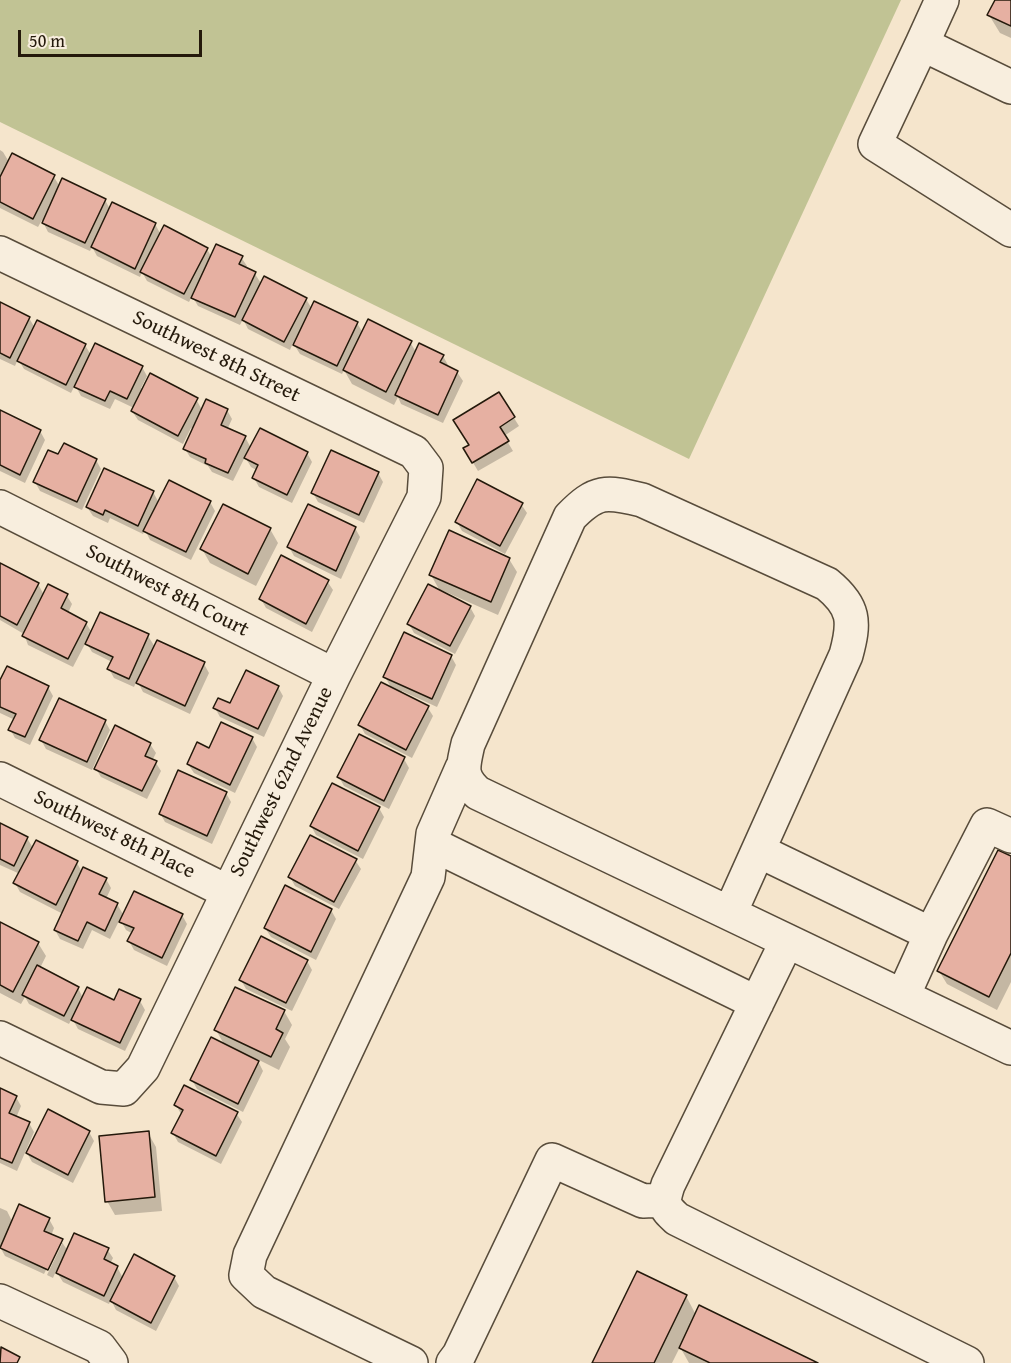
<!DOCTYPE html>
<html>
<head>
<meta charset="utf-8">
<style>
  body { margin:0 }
  #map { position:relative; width:1011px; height:1363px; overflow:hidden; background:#f5e5cc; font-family:"Gentium Book Plus",serif }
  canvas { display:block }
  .scale { position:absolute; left:18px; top:30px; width:184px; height:27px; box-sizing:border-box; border:3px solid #24190b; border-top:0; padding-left:8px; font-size:18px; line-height:21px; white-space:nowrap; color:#24190b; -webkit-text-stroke:4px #f8eede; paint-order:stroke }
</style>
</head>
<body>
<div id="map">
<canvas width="1011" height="1363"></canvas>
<div class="scale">50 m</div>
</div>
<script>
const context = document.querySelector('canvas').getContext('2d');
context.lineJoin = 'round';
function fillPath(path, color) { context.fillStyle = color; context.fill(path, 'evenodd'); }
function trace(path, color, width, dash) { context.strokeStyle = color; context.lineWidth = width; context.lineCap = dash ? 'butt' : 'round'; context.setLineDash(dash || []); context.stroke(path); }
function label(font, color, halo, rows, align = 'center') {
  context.font = font + ' "Gentium Book Plus",serif'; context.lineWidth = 4.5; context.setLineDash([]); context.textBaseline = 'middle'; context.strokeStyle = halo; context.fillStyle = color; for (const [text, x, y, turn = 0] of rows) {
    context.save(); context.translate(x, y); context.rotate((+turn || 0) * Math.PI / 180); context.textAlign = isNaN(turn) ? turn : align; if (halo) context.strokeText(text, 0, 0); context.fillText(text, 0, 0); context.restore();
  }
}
fillPath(new Path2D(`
  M0,0H901L689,459L0,122Z`), '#c1c394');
fillPath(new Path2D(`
  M996,0H1011V38L1000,33L989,15Z
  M0,150L3,152L9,162L13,155L54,177L60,187L105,200L110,209L155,224L161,235L207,249L212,258L241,257L247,266L245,269L255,274L262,285L306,299L312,309L357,323L363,333L410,342L416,352L443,356L448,365L447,367L457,372L463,381L443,423L401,404L398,397L394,405L352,384L344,370L342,374L300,354L293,343L290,350L248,329L243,319L240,325L198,306L192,296L189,302L147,281L142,272L140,277L97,256L92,247L90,251L48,232L42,220L38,227L0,208Z
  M0,303L29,318L35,328L85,345L91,355L142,367L147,376L141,388L144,390L196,399L202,410H227L232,419L227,430L245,437L251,448L307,453L312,462L292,503L259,487L254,478L258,471L251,467L245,457L233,481L212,472L208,466L190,457L185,449L194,429L191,428L183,444L138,420L132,411L134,408L115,399L110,409L81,396L75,385L71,393L24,369L18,359L15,366L0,359Z
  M499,394L519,426L504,436L513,451L478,471L465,449L471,445Z
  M0,413L40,431L45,440L25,483L0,471Z
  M96,460L101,469L82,510L40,491L35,482Z
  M378,473L383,482L364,523L318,502L313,493Z
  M153,492L159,503L210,502L215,511L191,560L150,540L145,530L143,534L110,518L108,523L93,516L87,507Z
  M521,504L527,513L505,554L462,531L457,522Z
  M355,528L360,537L341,579L294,556L289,547Z
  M270,529L278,543L256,586L210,563L202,549Z
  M509,559L517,572L498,615L441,590L440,591L431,575Z
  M0,565L38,584L44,595L67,596L72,604L68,613L86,623L92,633L148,636L155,647L204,664L209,673L190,714L143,692L137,680L134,687L114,678L109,669L112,662L92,652L86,642L73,667L28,645L24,634L0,620Z
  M327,581L333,590L312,632L266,608L261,599Z
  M470,607L475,616L455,654L414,633L409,624Z
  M451,656L456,665L437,707L402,691L401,694L428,708L433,716L412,758L365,734L360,725L392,689L385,677Z
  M0,684L48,687L53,696L30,745L15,738L10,729L15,720L0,713Z
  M278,687L283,696L264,737L220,717L215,708L231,705Z
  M105,721L110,730L92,770L46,749L41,740Z
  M252,738L257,747L235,793L194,773L188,764Z
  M150,744L156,753L152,761L156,763L161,771L147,799L101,777L96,769Z
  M404,759L409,768L389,809L344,786L339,777Z
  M226,793L231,802L212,844L165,822L160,813Z
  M379,808L384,817L363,859L316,835L311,826Z
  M0,825L27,838L33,848L77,863L82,872L106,879L111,888L106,899L117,904L124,916L182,915L187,924L167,966L134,950L129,941L133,934L126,930L120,919L110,939L92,930L83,949L60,939L55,930L63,914L20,892L15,883L20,874L0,865Z
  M1011,858V982L997,1010L947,984L939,971Z
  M355,860L361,869L339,909L295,886L290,877Z
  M331,910L336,919L316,960L271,937L265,928Z
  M0,924L38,943L46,956L40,968L78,988L83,998L114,1002L140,1001L145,1010L125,1051L78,1029L72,1018L69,1024L29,1004L25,997L21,1004L0,993Z
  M307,961L312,970L292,1011L246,989L241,980Z
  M284,1011L292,1025L285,1039L290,1047L279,1070L257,1059L263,1071L243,1112L197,1089L192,1080L225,1046L216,1030Z
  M0,1090L16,1097L21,1106L16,1118L29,1123L34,1132L17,1171L0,1163Z
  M176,1105L236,1113L242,1122L221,1164L178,1142L173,1133L181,1114Z
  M89,1132L94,1141L73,1183L32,1162L27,1153Z
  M148,1133L156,1147L162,1211L115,1215L107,1201Z
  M0,1208L7,1211L12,1221L49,1219L54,1228L51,1236L61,1241L68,1251L107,1249L113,1258L110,1264L117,1267L123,1278L174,1277L179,1286L156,1331L116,1310L111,1300L109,1304L63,1282L56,1271L53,1278L47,1275L62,1244H59L44,1274L5,1256L0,1247Z
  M686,1296L696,1315L815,1363H689L680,1347L672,1363H594Z`), '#0003');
const building = new Path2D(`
  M995,0H1011V26L987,15Z
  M12,153L55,175L33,219L0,202V177Z
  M62,178L106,199L85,243L42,223Z
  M112,202L156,223L135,269L91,247Z
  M164,225L208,248L184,294L140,272Z
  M216,244L243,256L239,264L256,272L235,317L191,298Z
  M264,276L307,298L284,342L242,320Z
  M314,301L358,322L337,366L293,345Z
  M0,302L30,317L10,358L0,353Z
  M368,319L412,341L386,392L343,370Z
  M37,320L86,344L66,385L17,361Z
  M95,343L143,366L127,399L110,391L105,401L74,387Z
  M419,343L444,355L440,362L458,371L438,415L395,395Z
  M150,373L198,398L178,436L131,411Z
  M499,392L515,417L500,427L509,441L472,463L463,448L469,445L453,420Z
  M206,399L228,409L221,425L246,436L228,473L205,463L206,459L183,449Z
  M0,410L41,430L20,475L0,465Z
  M260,428L308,452L287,495L252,478L258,465L244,458Z
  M64,443L97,459L77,502L33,482L48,450L58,454Z
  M331,450L379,472L359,515L311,493Z
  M104,468L154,491L138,526L105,510L103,515L86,507Z
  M477,479L523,503L500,546L455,522Z
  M169,480L211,501L186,552L143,531Z
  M223,504L271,528L248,574L200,549Z
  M308,504L356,527L336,571L287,547Z
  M449,530L510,558L491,602L429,575Z
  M281,555L329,580L306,624L259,599Z
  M0,563L39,583L17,625L0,616Z
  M48,584L68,594L61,608L87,622L68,659L22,636Z
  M428,584L471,606L450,646L407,624Z
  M100,612L149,634L129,679L107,669L113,657L85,644Z
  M404,632L452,655L432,699L383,677Z
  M157,640L205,662L185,706L136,683Z
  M7,666L49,686L25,737L8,730L16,714L0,707V680Z
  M246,670L279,686L258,729L213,708L218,698L230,703Z
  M381,682L429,706L406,750L358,725Z
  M59,698L106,720L87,762L39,740Z
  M221,722L253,737L230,785L187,764L197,742L209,748Z
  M115,725L151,743L145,756L157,761L142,791L94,769Z
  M359,734L405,757L384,801L337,777Z
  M178,770L227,792L207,836L159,814Z
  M332,783L380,807L358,851L310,826Z
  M0,823L28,837L14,866L0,859Z
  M310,835L357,859L334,902L288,877Z
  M36,840L78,861L56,905L13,883Z
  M998,850L1011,856V953L989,997L937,971Z
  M83,867L107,878L99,894L118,903L105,931L87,922L78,941L54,930Z
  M285,885L332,909L311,952L264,928Z
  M134,891L183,914L162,958L127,941L134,928L119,922Z
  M0,922L39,942L13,992L0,985Z
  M261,936L308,960L286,1003L239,980Z
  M37,965L79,987L64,1016L22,995Z
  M87,987L114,1000L119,989L141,999L120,1043L71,1020Z
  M235,987L285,1010L276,1029L283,1033L271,1057L214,1030Z
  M211,1037L259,1061L238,1104L190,1080Z
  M184,1085L238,1112L216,1156L171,1133L183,1110L174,1105Z
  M0,1088L17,1096L9,1113L30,1122L12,1163L0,1158Z
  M48,1109L90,1131L68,1175L26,1153Z
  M149,1131L155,1197L105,1202L99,1136Z
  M19,1204L50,1218L44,1231L63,1239L48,1270L0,1248Z
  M74,1233L109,1248L104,1259L118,1266L104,1296L56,1273Z
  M134,1254L175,1276L151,1323L110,1301Z
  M637,1271L687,1295L654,1363H592Z
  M699,1305L818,1363H710L679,1348Z
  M1,1347L20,1357L17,1363H0Z`);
fillPath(building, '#e6b0a2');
trace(building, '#24190b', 1.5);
const minor = new Path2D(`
  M942,0L922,44L1011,87
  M922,44L875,144L1011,230
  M0,253L414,452L426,468L424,497L334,675L143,1068L124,1089L101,1087L0,1038
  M0,507L334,675
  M0,779L228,892
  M432,844L757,1003
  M759,851L931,934L903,996
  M730,913L846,655C855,622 855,607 827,584L642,500C606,491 596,490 570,517L468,744C463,767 459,776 478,793L1011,1048
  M931,934L987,825L1011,836
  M787,941L668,1185C662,1204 663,1206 677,1219L967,1363
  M0,1301L99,1347L111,1363
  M411,1363L264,1292L246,1275L250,1255L428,877L433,834L462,768
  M453,1363L459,1355L552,1160L643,1201L663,1200`);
trace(minor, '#584c3b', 36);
trace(minor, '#f8eede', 33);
label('21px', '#24190b', '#f8eede', [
  ["Southwest 8th Street",216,357,26],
  ["Southwest 8th Court",167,591,27],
  ["Southwest 62nd Avenue",282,782,-64],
  ["Southwest 8th Place",114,835,26]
]);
</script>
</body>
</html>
